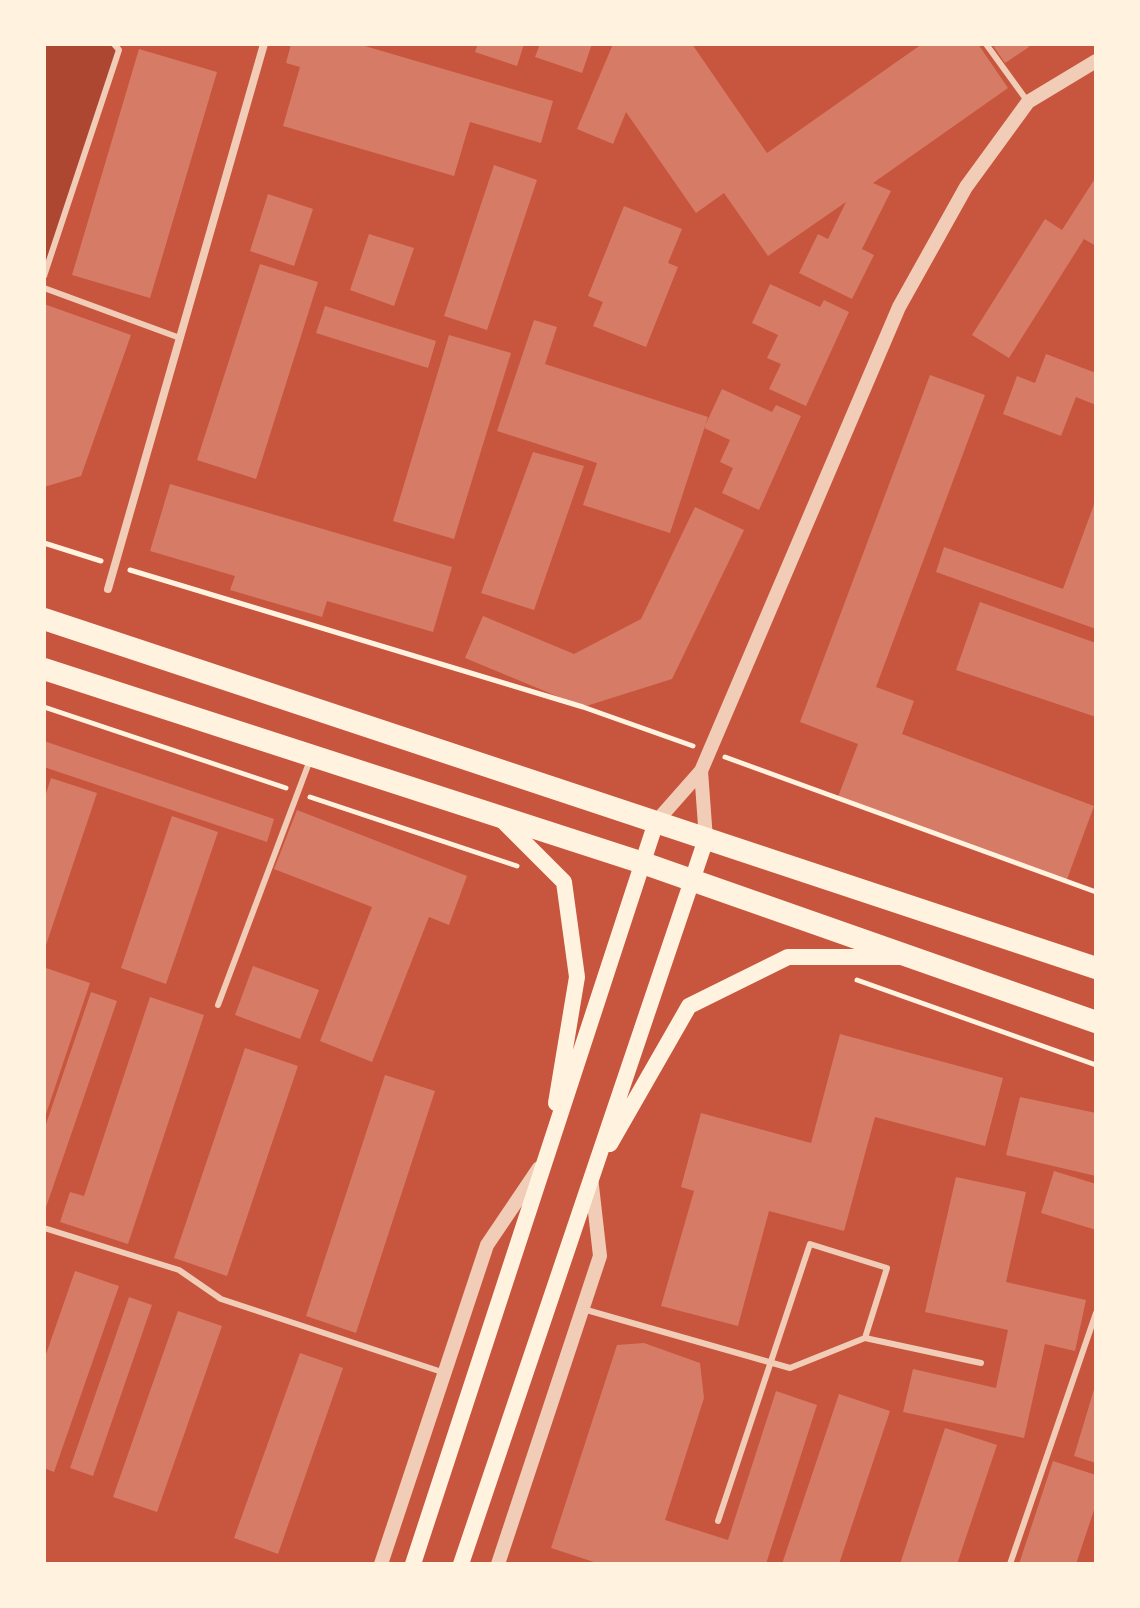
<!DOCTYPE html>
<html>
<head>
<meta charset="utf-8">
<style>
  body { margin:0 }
  #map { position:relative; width:1140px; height:1608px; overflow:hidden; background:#c8553d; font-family:Jost,sans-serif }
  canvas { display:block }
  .frame { position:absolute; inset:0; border:46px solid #fff3e0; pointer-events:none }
</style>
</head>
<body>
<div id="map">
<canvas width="1140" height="1608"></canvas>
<div class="frame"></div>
</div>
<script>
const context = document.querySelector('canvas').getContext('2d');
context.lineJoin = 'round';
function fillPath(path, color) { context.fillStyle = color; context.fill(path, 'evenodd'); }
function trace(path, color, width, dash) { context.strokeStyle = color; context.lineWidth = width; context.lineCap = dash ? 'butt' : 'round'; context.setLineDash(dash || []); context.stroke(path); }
fillPath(new Path2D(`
  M44,44H114L119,50L44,276Z`), '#ae4732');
fillPath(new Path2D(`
  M291,44H358L553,101L541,143L470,122L454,176L283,126L300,67L286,63Z
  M478,44H524L517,66L475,52Z
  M540,44H592L582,73L535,57Z
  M613,44H692L767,153L922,44H978L1008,88L873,183L891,191L862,249L874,255L852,299L799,273L818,234L828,239L846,202L768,256L724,193L696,213L626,112L613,144L577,129Z
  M992,44H1027L1029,47L1005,63Z
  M139,49L217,72L150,298L72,275Z
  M494,165L537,180L487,330L444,316Z
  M1096,177V246L1084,239L1009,358L972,335L1045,219L1062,230Z
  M268,194L313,209L294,266L250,251Z
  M624,206L682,229L668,263L678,267L646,347L593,326L603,302L588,296Z
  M369,234L414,248L394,306L350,290Z
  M260,264L318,282L256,479L197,460Z
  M770,284L820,307L824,300L849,312L806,406L769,389L781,364L767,358L778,335L752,323Z
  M44,304L131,335L81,476L44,487Z
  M325,306L436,341L428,368L316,333Z
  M534,320L557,327L545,364L708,417L670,533L583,505L597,463L497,431Z
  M449,335L511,353L454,539L393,521Z
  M1046,354L1096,373V405L1076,397L1061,436L1003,414L1017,376L1035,383Z
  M930,375L985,395L876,687L914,701L902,734L1094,806L1066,882L838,797L858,744L800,722Z
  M722,389L772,412L776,405L801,416L759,510L722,493L733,468L720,462L730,440L704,428Z
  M533,452L584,466L534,610L481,593Z
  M170,484L452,567L433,632L327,601L322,617L230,590L235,576L150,551Z
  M1096,499V629L936,572L944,547L1063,589Z
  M695,507L744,530L672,679L583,707L465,658L483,616L574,654L641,619Z
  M980,602L1096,643V717L956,670Z
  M44,741L274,819L267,842L44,767Z
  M51,778L97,793L45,948L44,800Z
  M297,810L467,876L449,925L429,917L372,1062L320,1041L372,907L274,869Z
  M172,816L218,832L166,984L121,968Z
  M253,966L319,990L300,1039L235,1015Z
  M46,968L90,983L45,1117L44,973Z
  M91,992L117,1001L44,1213V1130Z
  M150,997L204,1015L128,1244L60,1222L70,1192L84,1196Z
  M840,1034L1003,1078L985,1146L875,1117L844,1231L769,1211L738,1326L661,1306L694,1191L681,1187L701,1113L811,1143Z
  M245,1048L298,1066L227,1276L174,1258Z
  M385,1075L435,1091L356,1333L306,1316Z
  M1020,1097L1096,1113V1176L1006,1155Z
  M1054,1171L1096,1184V1230L1041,1213Z
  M956,1177L1026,1192L1006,1282L1086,1300L1075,1351L1045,1344L1024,1438L903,1412L913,1369L996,1388L1008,1330L925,1312Z
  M75,1271L119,1286L54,1472L44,1468V1360Z
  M129,1297L152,1305L93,1476L70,1468Z
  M178,1311L222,1326L157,1512L113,1497Z
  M644,1343L700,1363L704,1398L665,1520L728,1540L776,1391L817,1405L766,1564H600L551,1548L617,1345Z
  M300,1353L343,1368L278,1554L234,1538Z
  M1095,1386H1096V1463L1074,1456Z
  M839,1394L890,1411L839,1564H782Z
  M945,1428L997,1445L957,1564H900Z
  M1053,1461L1096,1475V1504L1076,1564H1019Z`), '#d67c66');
trace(new Path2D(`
  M44,543L101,561
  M130,570L583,707L693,746
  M44,707L286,788
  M725,757L1096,892
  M310,797L517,866
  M857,980L1096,1065`), '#fff3e0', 5);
trace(new Path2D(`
  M986,44L1028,102
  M44,276L119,50L114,44
  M44,288L180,338
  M218,1005L310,760
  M44,1228L179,1270L221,1299L445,1373
  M583,1309L790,1368L865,1338L981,1363
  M718,1521L810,1244L887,1268L865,1338
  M1010,1564L1096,1313`), '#f1ccb7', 6);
trace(new Path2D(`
  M108,589L264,44`), '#f1ccb7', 8);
trace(new Path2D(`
  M701,771L706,839
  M656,822L701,771L899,307L966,187L1028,102L1096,61
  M381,1564L487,1245L539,1168
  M498,1564L600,1256L591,1177`), '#f1ccb7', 14);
trace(new Path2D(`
  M501,819L564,882L577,977L556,1103
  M610,1144L689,1006L788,957H899
  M413,1564L656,822
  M461,1564L706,839`), '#fff3e0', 16);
trace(new Path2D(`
  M44,619L1096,968
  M44,669L643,863L1096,1022`), '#fff3e0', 22);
</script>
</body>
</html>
